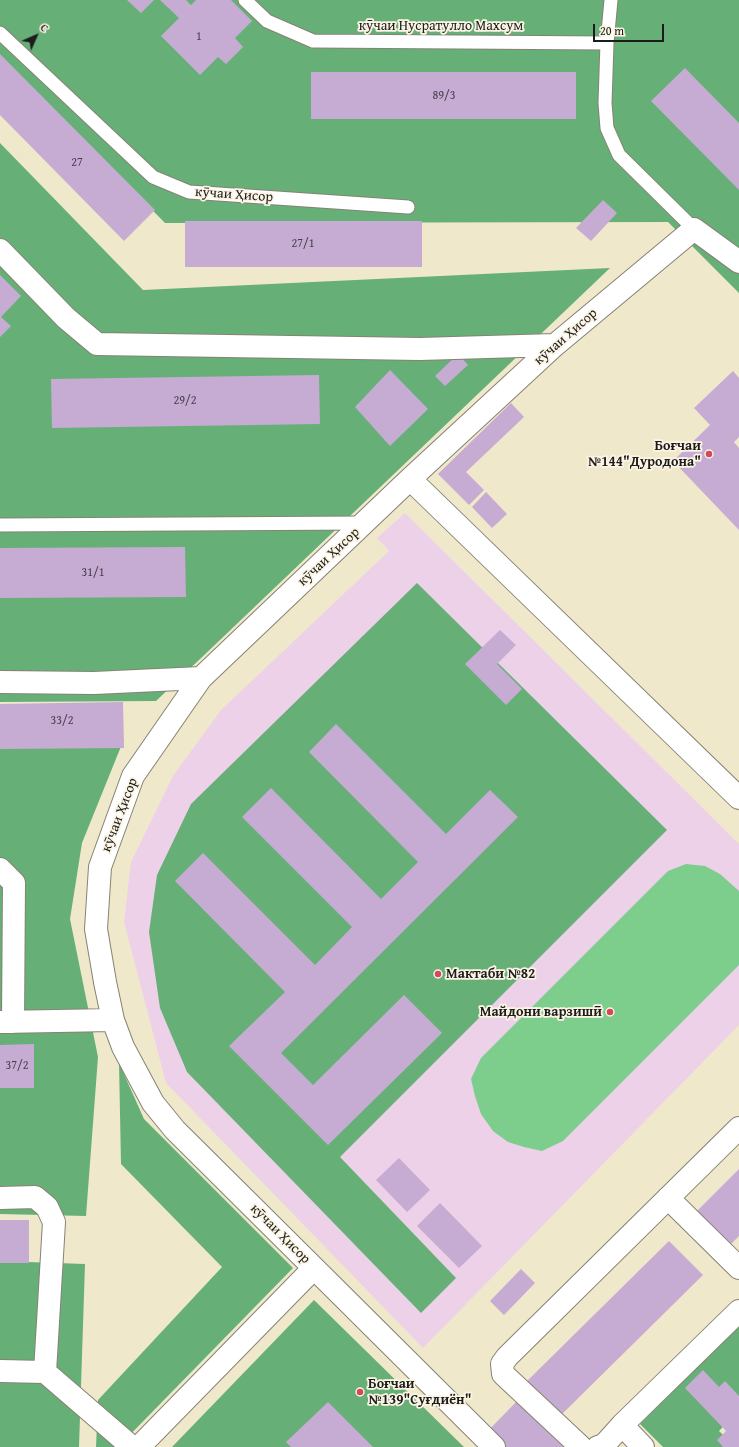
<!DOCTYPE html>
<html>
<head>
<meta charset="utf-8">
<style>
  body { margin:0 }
  #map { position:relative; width:739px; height:1447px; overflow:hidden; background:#f0e8cb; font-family:"Gentium Book Plus",serif }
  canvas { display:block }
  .north { position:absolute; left:16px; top:16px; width:40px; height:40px; -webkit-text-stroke:3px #fcf5e5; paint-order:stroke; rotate:45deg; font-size:11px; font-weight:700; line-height:16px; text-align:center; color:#1c1c1c }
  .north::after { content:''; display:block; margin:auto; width:14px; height:18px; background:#1c1c1c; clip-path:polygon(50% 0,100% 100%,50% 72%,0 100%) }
  .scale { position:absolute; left:593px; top:24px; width:71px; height:18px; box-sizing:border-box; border:2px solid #1c1c1c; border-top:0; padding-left:5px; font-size:12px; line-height:14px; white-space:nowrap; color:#1c1c1c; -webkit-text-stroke:3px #fcf5e5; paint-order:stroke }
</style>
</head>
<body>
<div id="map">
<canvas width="739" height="1447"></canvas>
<div class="north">С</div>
<div class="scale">20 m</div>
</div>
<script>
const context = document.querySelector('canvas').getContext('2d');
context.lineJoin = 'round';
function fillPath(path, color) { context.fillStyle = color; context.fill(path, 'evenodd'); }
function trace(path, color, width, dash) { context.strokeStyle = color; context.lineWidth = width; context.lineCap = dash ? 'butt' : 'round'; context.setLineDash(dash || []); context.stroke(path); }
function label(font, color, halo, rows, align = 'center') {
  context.font = font + ' "Gentium Book Plus",serif'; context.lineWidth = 3.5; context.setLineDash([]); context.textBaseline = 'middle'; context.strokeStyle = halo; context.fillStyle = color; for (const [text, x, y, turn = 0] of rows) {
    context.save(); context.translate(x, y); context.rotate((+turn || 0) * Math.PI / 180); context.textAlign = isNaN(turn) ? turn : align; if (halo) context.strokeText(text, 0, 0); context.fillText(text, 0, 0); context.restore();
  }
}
fillPath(new Path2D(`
  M405,513L739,844V1025L423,1348L166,1083L124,922L131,862L173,776L221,710L389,551L377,538Z`), '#edd1e9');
fillPath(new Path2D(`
  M686,864L705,866L720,874L739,891V965L563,1141L542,1151L524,1147L508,1142L493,1131L481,1114L475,1096L471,1079L481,1058L668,871Z`), '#7dcd8d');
fillPath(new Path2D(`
  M0,0H739V293L668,222L165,223L0,56Z
  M0,143L143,290L610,268L156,701L0,702Z
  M417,583L667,830L340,1157L456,1278L421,1313L187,1072L160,1008L149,932L157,875L191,804Z
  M0,739H124L82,843L70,919L98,1057L86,1216L0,1214Z
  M119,1063L144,1119L293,1268L118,1447H96L98,1400L222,1267L121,1164Z
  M0,1261L85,1264L79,1447H0Z
  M314,1300L464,1447H172Z
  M739,1325V1410L719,1431L736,1447H663L640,1424Z`), '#66b078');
fillPath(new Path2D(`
  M127,0H154L141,13Z
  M160,0H186L191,5L196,0H231L252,21L235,38L243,47L226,64L218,57L200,75L161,36L179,18Z
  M0,54L155,210L124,241L0,115Z
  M685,68L739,123V190L651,101Z
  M311,72H576V119H311Z
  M603,200L617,213L591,241L576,228Z
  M185,221H422V267H185Z
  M0,275L21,296L1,317L11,326L0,337Z
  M458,354L468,365L445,386L435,376Z
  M390,370L428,409L390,446L355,407Z
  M733,371L739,378V437L734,442L739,448V530L673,461L710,425L694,408Z
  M319,375L320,424L52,428L51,379Z
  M511,403L524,417L466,472L484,490L469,505L438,474Z
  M486,492L507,514L492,528L472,507Z
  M185,547L186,597L0,598V548Z
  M500,630L516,645L497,664L522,689L506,705L465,664Z
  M123,702L124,748L0,749V704Z
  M336,724L446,834L490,790L518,817L281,1053L313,1085L404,995L442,1033L328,1145L229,1046L285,992L175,881L203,853L315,965L352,927L242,817L271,788L381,899L418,862L309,752Z
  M34,1044V1088H0V1045Z
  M399,1158L430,1190L407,1212L376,1180Z
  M739,1169V1236L730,1245L697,1211Z
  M440,1203L482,1246L459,1268L417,1226Z
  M0,1220H29V1263H0Z
  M669,1241L703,1275L556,1420L522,1386Z
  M521,1269L535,1283L504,1315L490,1301Z
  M703,1370L719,1387L725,1381L739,1396V1447H723L717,1440L726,1431L685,1388Z
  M518,1400L565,1447H498L485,1434Z
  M328,1402L373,1447H291L286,1442Z`), '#c6abd3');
const lane = new Path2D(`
  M245,0L267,21L313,41L607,43L611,0
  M0,33L153,177L189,192L408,207
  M607,43L605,103L607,128L619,155L694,229
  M0,525L365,523`);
const street = new Path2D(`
  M0,250L66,318L97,344L420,349L555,345
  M410,479L739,798
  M0,682L94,683L201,678
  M0,869L14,883L13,1022
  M0,1022L113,1020
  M0,1198L35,1197L47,1207L54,1222L45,1372
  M668,1198L739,1268
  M314,1268L494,1447
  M0,1371L45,1372L132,1447
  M139,1447L314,1268L175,1130L153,1103L123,1047L113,1020L105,982L96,929L100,867L133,776L201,678L410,479L555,345L694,229L739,262
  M581,1447L503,1374L502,1364L507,1357L739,1128
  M598,1447L604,1445L622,1425
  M643,1447L622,1425L739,1311`);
trace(lane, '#868274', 15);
trace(street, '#868274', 24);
trace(lane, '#fff', 13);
trace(street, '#fff', 22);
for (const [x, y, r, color] of [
  [709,454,4,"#d1495b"],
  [438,974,4,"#d1495b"],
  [610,1012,4,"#d1495b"],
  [360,1392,4,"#d1495b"]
]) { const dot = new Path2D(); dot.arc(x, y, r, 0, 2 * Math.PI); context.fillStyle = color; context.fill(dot); trace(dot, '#fcf5e5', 1.5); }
label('12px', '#46404a', null, [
  ["1",199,37],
  ["89/3",444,96],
  ["27",77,163],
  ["27/1",303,244],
  ["29/2",185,401],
  ["31/1",93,573],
  ["33/2",62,721],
  ["37/2",17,1066]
]);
label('14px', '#1c1c1c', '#fcf5e5', [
  ["кӯчаи Hусратулло Махсум",441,26],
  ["кӯчаи Ҳисор",234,195,4],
  ["кӯчаи Ҳисор",566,337,-41],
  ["кӯчаи Ҳисор",329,557,-43],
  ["кӯчаи Ҳисор",120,815,-69],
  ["кӯчаи Ҳисор",280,1234,45]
]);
label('bold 14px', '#1c1c1c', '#fcf5e5', [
  ["Боғчаи",701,446],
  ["№144\"Дуродона\"",701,462],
  ["Мактаби №82",446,974,"left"],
  ["Майдони варзишӣ",602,1012],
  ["Боғчаи",368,1384,"left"],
  ["№139\"Суғдиён\"",368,1400,"left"]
], 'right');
</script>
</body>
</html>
